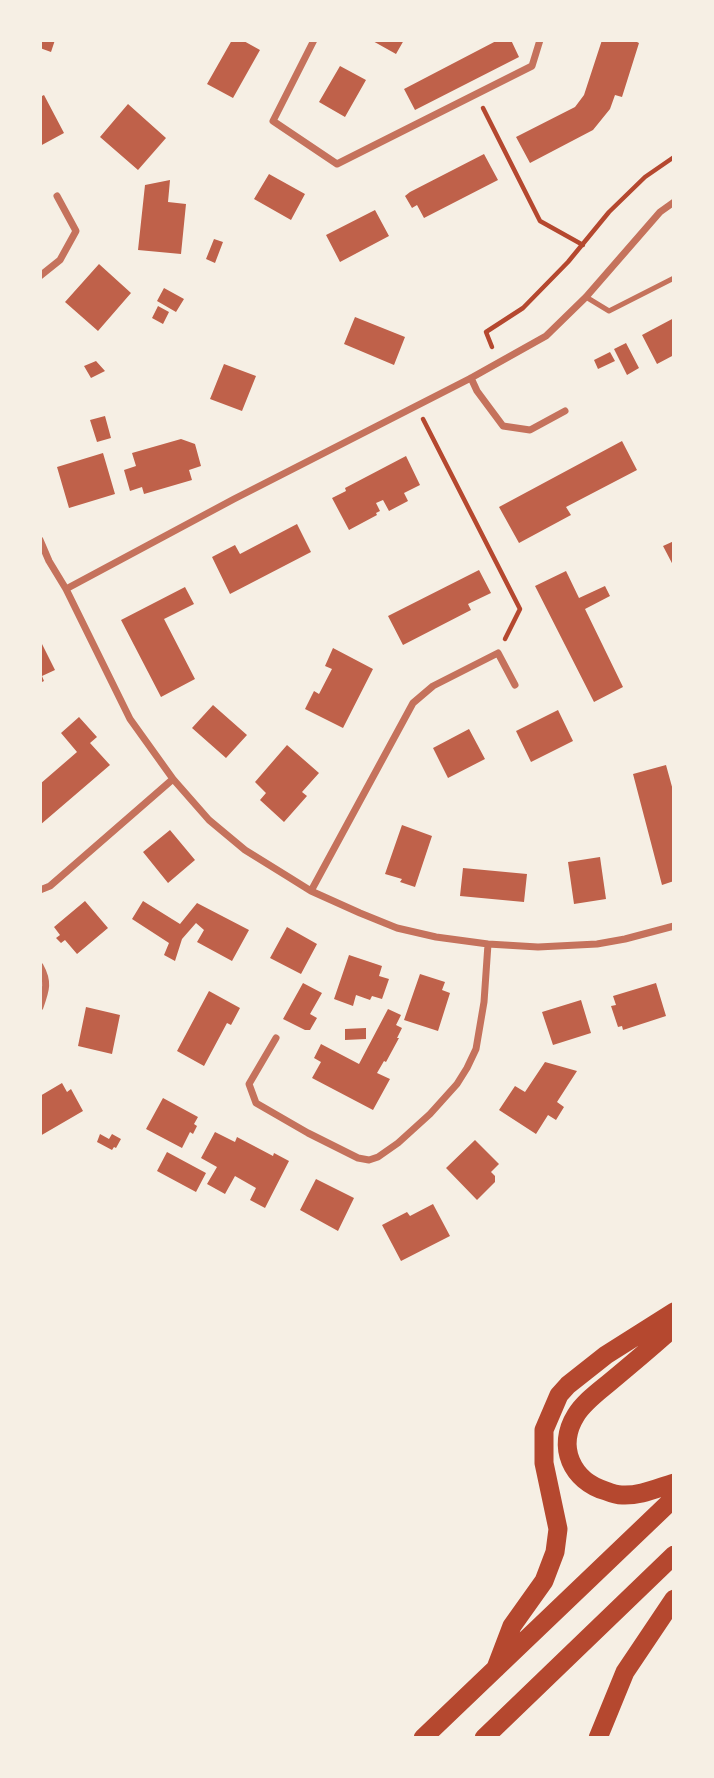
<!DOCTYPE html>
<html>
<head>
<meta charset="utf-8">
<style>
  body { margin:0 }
  #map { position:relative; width:714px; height:1778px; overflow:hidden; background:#f6efe4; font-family:"Golos Text",sans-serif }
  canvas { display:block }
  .frame { position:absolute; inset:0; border:42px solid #f6efe4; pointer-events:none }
</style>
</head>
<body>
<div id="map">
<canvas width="714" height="1778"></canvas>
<div class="frame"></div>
</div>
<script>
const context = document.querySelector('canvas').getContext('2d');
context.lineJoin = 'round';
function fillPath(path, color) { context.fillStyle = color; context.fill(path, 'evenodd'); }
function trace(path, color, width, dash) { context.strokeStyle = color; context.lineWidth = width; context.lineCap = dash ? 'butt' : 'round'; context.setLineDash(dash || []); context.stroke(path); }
fillPath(new Path2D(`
  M40,40H55L51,52L40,48Z
  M232,40H242L260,50L233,98L207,84Z
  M371,40H404L396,54Z
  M498,40H511L519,57L415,110L404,89Z
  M602,40H633L639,43L622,97L615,95L610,109L593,130L530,163L516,137L575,107L584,95Z
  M340,66L366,80L345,117L319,102Z
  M44,95L64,133L40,146V97Z
  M128,104L166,138L138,170L100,137Z
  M484,154L498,180L424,218L417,205L412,208L405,196L410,192Z
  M269,174L305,194L291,220L254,199Z
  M170,180L168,202L186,204L181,254L138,250L145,185Z
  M375,210L389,236L340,262L326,235Z
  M214,239L223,242L215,263L206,259Z
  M99,264L131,293L98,331L65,302Z
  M164,288L184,299L176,312L157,301Z
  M158,306L169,312L163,324L152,318Z
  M355,317L405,337L394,365L344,344Z
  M674,318V355L657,364L642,335Z
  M626,343L639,368L627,375L614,349Z
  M610,352L615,361L598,369L594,360Z
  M96,361L105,371L91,378L84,366Z
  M224,364L256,376L242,411L210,399Z
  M105,416L111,438L97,442L90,420Z
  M181,439L195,444L201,466L189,470L192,480L144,494L142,487L130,491L124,470L136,466L132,453Z
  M622,441L637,470L566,507L571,515L519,543L499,507Z
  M103,453L115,494L69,508L57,467Z
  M406,456L420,485L404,493L408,501L389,511L383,500L376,503L380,511L376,513L377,515L349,530L332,498L346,491L345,488Z
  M297,524L311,552L230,594L212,557L235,545L240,554Z
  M674,541V567L663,546Z
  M479,570L491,593L468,604L471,610L403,645L388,616Z
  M566,571L579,598L605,586L610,596L585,609L623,687L594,702L535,586Z
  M185,587L194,604L164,619L195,679L161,697L121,620Z
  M40,640L55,670L42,676L44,681L40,683Z
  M333,648L373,669L343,728L305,709L314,691L319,694L332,669L325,666Z
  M213,705L247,735L226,758L192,728Z
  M558,710L573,741L531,762L516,731Z
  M79,717L97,737L90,743L110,765L40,825V784L77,752L61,733Z
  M469,729L485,759L448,778L433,748Z
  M287,745L319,773L302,792L307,796L284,822L260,800L266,793L255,782Z
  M666,765L674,794V881L662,885L633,774Z
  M402,825L432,836L415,887L400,882L402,879L385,874Z
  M170,830L195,860L168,883L143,852Z
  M600,857L606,899L574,904L568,862Z
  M463,868L527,874L524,902L460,896Z
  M85,901L108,928L77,954L65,940L61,943L56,938L60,935L54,927Z
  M143,901L180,924L197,903L249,930L232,961L197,942L204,930L196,923L182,939L175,961L164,955L169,943L132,919Z
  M287,927L317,944L301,974L270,958Z
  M349,955L382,966L379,976L389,979L382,999L372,996L370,1000L356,995L353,1006L334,999Z
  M420,974L445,982L442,990L450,993L438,1031L404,1020Z
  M303,983L322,993L310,1014L317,1018L310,1030H305L283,1019Z
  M656,983L666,1016L623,1030L622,1026L618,1027L611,1006L616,1005L613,996Z
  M209,991L240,1008L231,1025L227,1023L204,1066L177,1051Z
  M581,1000L591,1033L553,1045L542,1012Z
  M86,1007L120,1015L112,1054L78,1046Z
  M388,1009L401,1015L396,1025L402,1028L397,1038H399L386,1062L384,1061L377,1073L390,1079L373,1110L312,1078L321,1062L314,1058L321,1044L359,1064Z
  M366,1028V1039L345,1040V1029Z
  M545,1062L577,1071L557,1102L564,1107L556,1120L548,1115L536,1134L499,1110L515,1086L525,1092Z
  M62,1083L67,1092L71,1089L83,1111L40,1136V1096Z
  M163,1098L198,1117L194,1124L197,1126L193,1134L190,1132L182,1148L146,1129Z
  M215,1132L235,1142L237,1137L273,1156L274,1153L289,1161L265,1208L250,1200L256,1188L235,1176L225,1194L207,1184L217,1167L201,1158Z
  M100,1134L109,1139L112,1134L121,1139L116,1148L114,1147L112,1150L97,1142Z
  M475,1140L499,1164L491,1172L495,1176V1182L477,1200L446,1168Z
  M167,1152L206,1173L196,1192L157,1171Z
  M316,1179L354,1198L338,1231L300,1210Z
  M433,1204L450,1236L401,1261L382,1225L407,1212L410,1216Z`), '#bf614a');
trace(new Path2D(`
  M483,108L540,221L583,245
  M492,347L486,332L523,308L568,262L609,212L645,177L674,157
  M423,419L520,609L505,639`), '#b5482f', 4.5);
trace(new Path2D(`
  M586,297L609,311L674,278`), '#c5725c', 5);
trace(new Path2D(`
  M314,40L273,121L337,164L532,66L540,40
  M40,276L60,260L76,231L57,196
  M471,378L477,391L503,426L530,430L565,411
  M40,540L49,561L66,589L130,719L173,779L209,820L245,850L287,876L311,891L360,913L397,928L436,937L488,944L538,947L597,944L625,939L674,926
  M66,589L234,499L471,378L546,336L586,297L660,212L674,202
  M40,890L50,886L173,779
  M311,891L413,703L433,686L498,653L515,685
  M40,966C49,982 46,990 40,1007
  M276,1038L249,1084L256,1103L308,1133L358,1158L369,1160L378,1157L398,1143L430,1114L457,1084L467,1068L476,1049L484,1002L488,944`), '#c5725c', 7);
trace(new Path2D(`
  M674,1325L664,1336C646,1352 628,1367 610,1382C598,1392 584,1402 576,1415C556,1447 572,1481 606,1491C611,1493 617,1495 622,1495C640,1496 657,1488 674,1483
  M496,1668L512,1626L544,1581L555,1552L558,1529L544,1463V1430L559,1395L568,1385L606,1355L674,1312
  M423,1738L674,1498
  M484,1738L674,1555
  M598,1738L625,1672L674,1599`), '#b5482f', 19);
</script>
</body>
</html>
